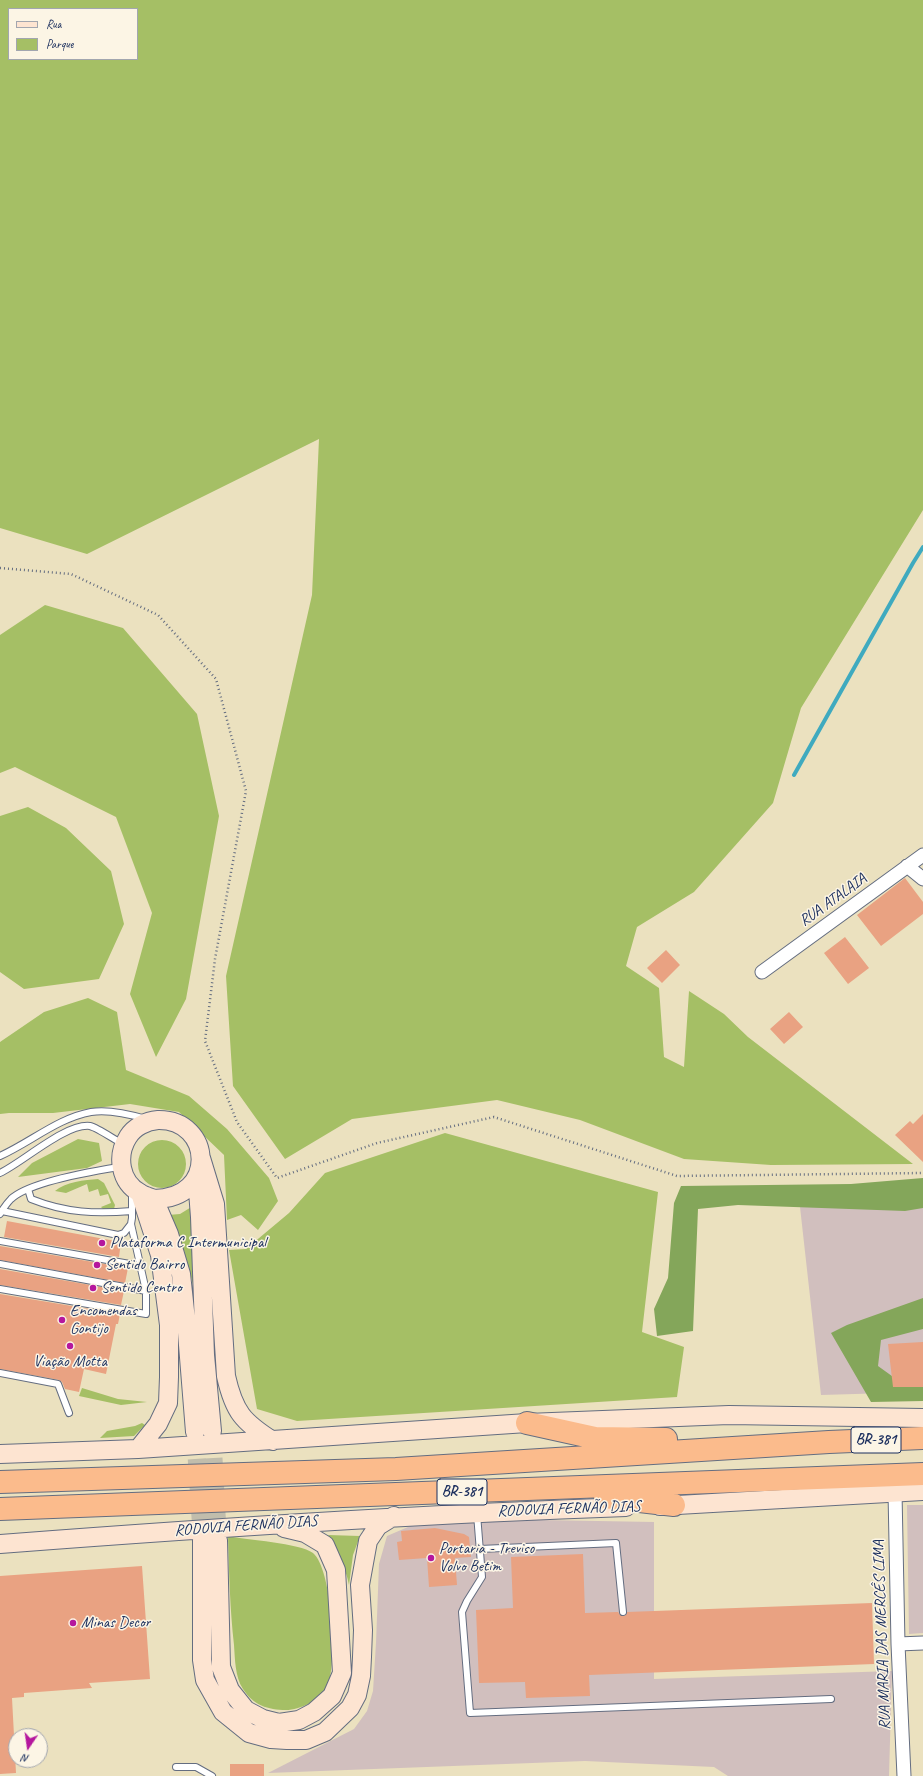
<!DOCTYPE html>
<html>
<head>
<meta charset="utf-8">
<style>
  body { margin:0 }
  #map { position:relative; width:923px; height:1776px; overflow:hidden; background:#ebe1bf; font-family:Caveat,sans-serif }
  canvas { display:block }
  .legend { position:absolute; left:8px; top:8px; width:130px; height:52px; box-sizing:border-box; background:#fcf5e5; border:1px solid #a2a6af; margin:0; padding:5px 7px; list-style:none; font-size:12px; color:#1b2f5e }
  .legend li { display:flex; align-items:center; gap:8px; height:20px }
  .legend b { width:20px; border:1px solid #a2a6af }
  .north { position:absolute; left:8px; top:1728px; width:40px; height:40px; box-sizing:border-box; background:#fcf5e5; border:1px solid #a2a6af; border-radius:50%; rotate:193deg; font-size:11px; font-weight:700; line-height:16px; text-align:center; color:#1b2f5e }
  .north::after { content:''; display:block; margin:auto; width:14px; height:18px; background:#b5179e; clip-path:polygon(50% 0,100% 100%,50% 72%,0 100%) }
</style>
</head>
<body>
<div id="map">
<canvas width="923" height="1776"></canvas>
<ul class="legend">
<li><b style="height:5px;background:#fde4d1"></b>Rua</li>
<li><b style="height:11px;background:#a5bf65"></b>Parque</li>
</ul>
<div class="north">N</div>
</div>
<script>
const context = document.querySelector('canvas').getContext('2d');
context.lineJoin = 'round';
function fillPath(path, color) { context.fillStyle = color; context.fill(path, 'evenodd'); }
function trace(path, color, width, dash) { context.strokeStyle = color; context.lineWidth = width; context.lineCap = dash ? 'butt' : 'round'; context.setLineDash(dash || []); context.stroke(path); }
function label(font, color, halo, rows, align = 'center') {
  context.font = font + ' Caveat,sans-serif'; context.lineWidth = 3; context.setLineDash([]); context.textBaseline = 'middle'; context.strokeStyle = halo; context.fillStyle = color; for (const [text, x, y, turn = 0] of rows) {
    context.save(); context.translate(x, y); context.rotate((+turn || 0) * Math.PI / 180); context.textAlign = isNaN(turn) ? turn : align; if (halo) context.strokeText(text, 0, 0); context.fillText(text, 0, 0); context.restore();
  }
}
fillPath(new Path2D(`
  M923,1189V1392L821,1395L799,1198Z
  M907,1505H923V1633L909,1634Z
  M429,1518L654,1522V1679L892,1671L889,1776H728L714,1767L585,1761L268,1773L354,1729L367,1711L373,1691L376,1643L379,1564L387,1536Z`), '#d1bfbe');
fillPath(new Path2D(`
  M0,0H923V510L801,708L773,803L694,892L637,927L626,966L659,988L664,1057L684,1067L689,991L724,1014L748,1037L913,1164L771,1165L684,1159L580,1120L497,1100L352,1119L285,1159L233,1086L226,976L312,595L319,439L87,554L0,528ZM9,9H137V59H9Z
  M45,605L123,628L197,714L219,816L186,999L156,1057L130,994L152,913L116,817L15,767L0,773V635Z
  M28,807L66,828L111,871L124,924L99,979L24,989L0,972V816Z
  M88,998L117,1012L126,1070L189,1096L227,1129L269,1178L278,1201L258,1230L241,1215L227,1220L224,1155L179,1112L130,1104L53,1113H9L0,1114V1042L44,1012Z
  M445,1133L658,1192L642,1332L684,1347L677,1397L297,1421L257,1409L229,1250L246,1249L289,1213L325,1173Z
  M78,1139L99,1143L102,1161L87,1168L18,1177L32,1163Z
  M138 1164a24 24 0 1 1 48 0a24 24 0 1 1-48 0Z
  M98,1179L104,1183L115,1205L114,1209L104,1210L101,1207L111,1203L108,1194L100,1196L98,1189L89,1192L87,1184L66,1193L55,1191C65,1182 85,1180 98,1179Z
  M193,1206L194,1288L184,1251L168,1215L180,1214Z
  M82,1388L118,1399L147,1402L121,1405L79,1396Z
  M142,1423L145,1425L134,1436L100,1438L107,1431L135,1426Z
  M328,1535L360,1536L353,1555L349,1585C345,1566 338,1551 328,1535Z
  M228,1536C246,1540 300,1543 313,1553C332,1568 338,1666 327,1688C320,1700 300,1710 286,1710C268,1710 253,1705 243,1689C235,1677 235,1659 234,1645C230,1609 229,1573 228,1536Z`), '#a5bf65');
fillPath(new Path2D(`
  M923,1178V1208L905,1211L738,1205L698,1209L693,1331L657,1336L654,1309L668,1278L674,1203L681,1186L851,1184Z
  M923,1298V1329L881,1340L878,1366L903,1384L923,1385V1401L871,1402L831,1333L847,1325Z`), '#84a65a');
trace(new Path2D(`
  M794,775L913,563L923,547`), '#3faabf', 4);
fillPath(new Path2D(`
  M905,878L923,902V914L881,946L857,915Z
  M845,937L869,968L848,984L824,953Z
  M666,950L680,965L662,983L647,968Z
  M789,1012L803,1027L784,1044L770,1029Z
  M923,1114V1162L895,1135L910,1121L913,1124Z
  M7,1221L121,1242L119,1257L4,1237Z
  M0,1246L128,1268L125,1283L0,1260Z
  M0,1269L124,1291L121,1305L0,1285Z
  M0,1294L120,1314L118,1324H116L106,1374L84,1369L79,1392L65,1389L62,1382L59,1380L0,1369Z
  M923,1342V1387H893L888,1344Z
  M435,1528L464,1534L469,1537L471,1557L455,1558L457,1585L429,1587L427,1558L399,1560L397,1542L402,1541L401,1531Z
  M583,1554L585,1613L618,1612L620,1615L623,1616L626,1615L627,1612L872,1603L874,1664L589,1675L590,1696L526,1698L525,1682L479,1683L476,1610L513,1608L511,1557Z
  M142,1566L150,1679L89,1683L92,1688L24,1693V1697L12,1698L16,1773L0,1774V1576Z
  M230,1764H264V1776H230Z`), '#e9a282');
trace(new Path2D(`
  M212,1431L218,1540
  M195,1432L202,1540`), '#c1bdac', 18, [18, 9]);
const lane = new Path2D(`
  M0,1156C31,1142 58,1118 91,1112C109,1109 129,1114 146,1119
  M0,1173C23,1162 66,1123 90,1126C98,1128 115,1140 123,1144
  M28,1189L31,1199C66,1213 96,1214 132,1211
  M2,1211L118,1235L124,1233L131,1224
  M0,1214C3,1209 7,1203 11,1199C29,1182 94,1171 119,1167
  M0,1241L141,1266
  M0,1264L146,1291
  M0,1289L146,1314V1291L131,1224L132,1218V1192
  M0,1373L58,1384L69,1413
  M477,1514L482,1577L467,1601L462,1612L470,1713L831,1699
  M480,1549L616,1543L623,1612
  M176,1767H196L212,1776`);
const street = new Path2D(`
  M907,866L923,879
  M762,972L923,855
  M895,1492L898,1644L904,1776
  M898,1644L923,1643`);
const secondary = new Path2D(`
  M201,1158L215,1204L226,1376C234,1412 243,1422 273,1441
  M197,1178L200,1217L205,1355L212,1431
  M154,1199C218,1199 213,1119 158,1120C146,1121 134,1127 128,1137C116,1156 120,1182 140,1193C144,1196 150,1197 154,1199L169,1234L181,1274L186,1320L195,1432
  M138,1449L158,1424L168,1403L169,1377V1325L160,1255L140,1193
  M0,1454L138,1449L527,1423L729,1415L923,1418
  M660,1506L923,1491
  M202,1540V1660L205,1680L223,1712L249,1733L271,1739L287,1740H306L325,1732L350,1708L357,1695L361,1676L362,1657L363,1630L360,1585L368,1541L378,1526L394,1516
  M218,1540L221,1667L230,1690L246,1710L263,1719L279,1723L299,1720L314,1712L332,1696L342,1673L336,1570L325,1545L305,1533L284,1528
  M0,1544C209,1528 417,1514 626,1507`);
const highway = new Path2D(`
  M527,1423L595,1438L666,1439
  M0,1482L396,1469L829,1442L923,1438
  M605,1497L674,1505
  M0,1509L923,1474`);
trace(lane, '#646d80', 8);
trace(street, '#646d80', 15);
trace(secondary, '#646d80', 20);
trace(highway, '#646d80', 24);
trace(new Path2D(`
  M0,568L71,574L158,615L216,679L246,791L215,959L205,1041L237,1122L277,1178L377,1143L494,1117L677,1176L923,1173`), '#646d80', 2.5, [1, 3]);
trace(lane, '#fff', 6);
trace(street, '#fff', 13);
trace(secondary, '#fde4d1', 18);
trace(highway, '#fbbb8c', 22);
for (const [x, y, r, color] of [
  [102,1243,4,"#b5179e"],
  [97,1265,4,"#b5179e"],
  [93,1288,4,"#b5179e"],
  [62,1320,4,"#b5179e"],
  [70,1346,4,"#b5179e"],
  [431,1558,4,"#b5179e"],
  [73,1623,4,"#b5179e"]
]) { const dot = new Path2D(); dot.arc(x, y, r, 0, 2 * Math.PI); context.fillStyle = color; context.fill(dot); trace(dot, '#fcf5e5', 1.5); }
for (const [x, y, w] of [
  [876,1440,50],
  [462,1492,50]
]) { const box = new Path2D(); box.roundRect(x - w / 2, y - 13, w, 26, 3); context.fillStyle = '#fcf5e5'; context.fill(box); trace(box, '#1b2f5e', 1); }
label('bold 15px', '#1b2f5e', null, [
  ["BR-381",876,1440],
  ["BR-381",462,1492]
]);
label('16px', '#1b2f5e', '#fcf5e5', [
  ["RUA ATALAIA",833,900,-36],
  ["RODOVIA FERNÃO DIAS",569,1509,-2],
  ["RODOVIA FERNÃO DIAS",246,1526,-4],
  ["RUA MARIA DAS MERCÊS LIMA",882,1635,-92]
]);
label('16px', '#1b2f5e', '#fcf5e5', [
  ["Plataforma C Intermunicipal",110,1243],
  ["Sentido Bairro",105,1265],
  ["Sentido Centro",101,1288],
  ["Encomendas",70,1311],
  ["Gontijo",70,1329],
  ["Viação Motta",70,1362,"center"],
  ["Portaria - Treviso",439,1549],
  ["Volvo Betim",439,1567],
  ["Minas Decor",81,1623]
], 'left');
</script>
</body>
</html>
